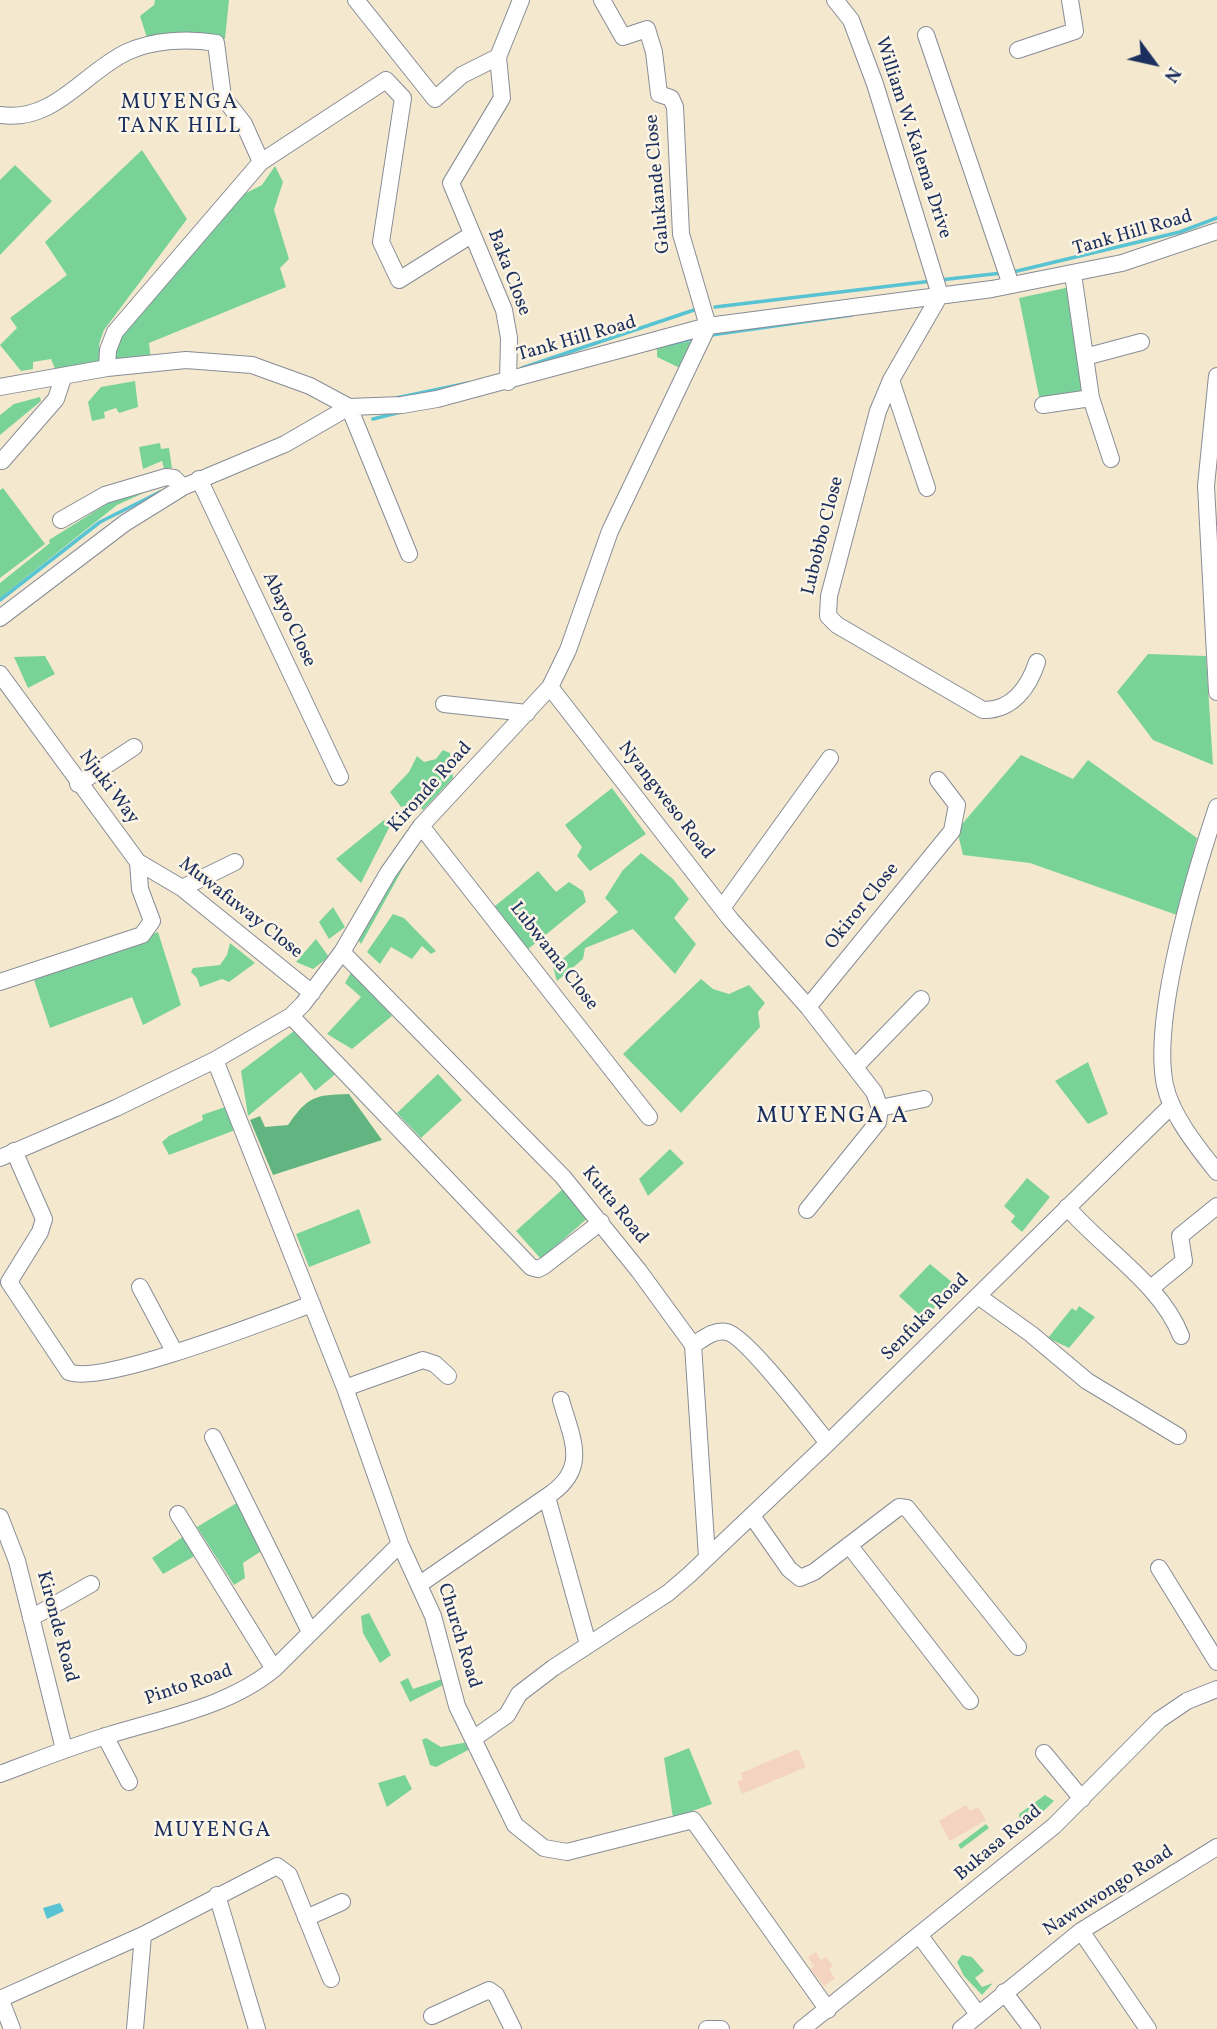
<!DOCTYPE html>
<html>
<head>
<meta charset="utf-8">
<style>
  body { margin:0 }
  #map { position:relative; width:1217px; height:2029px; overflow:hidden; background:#f4e9cf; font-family:Vollkorn,serif }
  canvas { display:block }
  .north { position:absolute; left:1119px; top:28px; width:70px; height:70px; -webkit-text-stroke:5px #fcf5e5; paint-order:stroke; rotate:123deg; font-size:19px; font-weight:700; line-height:28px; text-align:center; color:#1b2f5e }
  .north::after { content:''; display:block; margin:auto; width:24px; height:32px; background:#1b2f5e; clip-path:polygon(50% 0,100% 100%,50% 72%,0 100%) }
</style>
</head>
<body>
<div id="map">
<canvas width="1217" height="2029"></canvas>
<div class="north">N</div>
</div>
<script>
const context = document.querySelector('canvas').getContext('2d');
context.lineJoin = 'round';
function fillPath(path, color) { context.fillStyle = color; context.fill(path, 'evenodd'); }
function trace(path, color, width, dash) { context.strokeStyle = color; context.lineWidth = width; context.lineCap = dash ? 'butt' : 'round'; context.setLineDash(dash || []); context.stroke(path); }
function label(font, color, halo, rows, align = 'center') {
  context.font = font + ' Vollkorn,serif'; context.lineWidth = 5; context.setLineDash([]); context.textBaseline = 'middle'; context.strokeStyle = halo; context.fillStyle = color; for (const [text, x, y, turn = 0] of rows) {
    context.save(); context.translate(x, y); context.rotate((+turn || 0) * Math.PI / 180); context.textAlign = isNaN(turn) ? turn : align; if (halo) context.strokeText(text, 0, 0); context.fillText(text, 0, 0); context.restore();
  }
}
fillPath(new Path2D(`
  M798,1749L806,1767L742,1794L737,1782L743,1779L741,1773Z
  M966,1805L970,1811L978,1807L986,1820L950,1841L939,1821Z
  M816,1952L821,1960L826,1957L833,1966L829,1969L835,1979L824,1986L810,1969L814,1967L808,1957Z`), '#f4d3c1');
fillPath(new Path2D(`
  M155,0H229L225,39L196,37L149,44L140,16L154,5Z
  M142,150L187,219L104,330L99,344L101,364L56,371L51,359L33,362V369L21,371L0,345L17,328L10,318L67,275L45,242Z
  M15,165L52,201L0,255V180Z
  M275,166L283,182L274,210L289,259L280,268L286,287L149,343L151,360L112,363V342L242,195L262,185Z
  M1070,287L1085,393L1040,401L1019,298Z
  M699,340L682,369L657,357V347Z
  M135,381L138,407L119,413L116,408L104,412L105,418L92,421L88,402L101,387Z
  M40,397L41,401L0,435V415L14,404Z
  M160,443L161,449L169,448L172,468L164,469L162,461L143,469L139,447Z
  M157,487L117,505L0,598V583L50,543L49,540L113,500Z
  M3,488L45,544L0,578V490Z
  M1148,654L1206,656L1213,765L1153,740L1117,692Z
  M45,656L55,674L28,688L14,657Z
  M443,750L450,753L453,778L423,810L416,803L401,807L390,792L409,772L417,756L424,762L436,759Z
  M1021,755L1073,779L1088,760L1197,838L1177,915L1030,863L963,855L957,830Z
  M612,788L646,834L590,871L577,856L582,847L565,825Z
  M384,820L390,826L361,883L336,859Z
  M409,850L412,852L361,944L358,940Z
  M641,853L673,879L689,899L674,918L696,944L675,974L633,929L585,948L583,959L557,981L553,967L618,912L605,898L623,870Z
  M538,871L556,892L569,882L583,891L586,902L527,950L499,919L495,906Z
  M333,907L345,927L329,939L319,922Z
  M393,914L404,918L436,951L431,954L422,946L412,959L391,947L380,964L367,952Z
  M158,932L181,1005L143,1025L132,997L50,1028L34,980Z
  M316,939L329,957L313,969L296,962Z
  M230,943L255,963L229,982L222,979L200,987L197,978L191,972L193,968L220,965L227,955Z
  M353,969L392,1016L352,1049L327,1034L361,997L345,983Z
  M701,979L713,989L729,994L749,985L765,1003L758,1012L760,1027L681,1113L623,1054Z
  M298,1028L338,1072L315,1091L301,1072L248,1116L241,1071Z
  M1088,1062L1108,1114L1088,1124L1055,1081Z
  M438,1074L462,1100L421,1138L397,1113Z
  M228,1106L238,1129L169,1155L162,1142L169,1136L203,1120L202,1115Z
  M670,1149L684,1163L648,1196L639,1179Z
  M1027,1178L1050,1197L1022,1232L1011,1222L1015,1216L1004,1206Z
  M564,1188L590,1216L541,1259L516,1231Z
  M359,1209L371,1243L309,1267L296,1234Z
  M930,1264L953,1283L945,1298L923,1318L899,1296Z
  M1079,1306L1095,1317L1069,1348L1048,1338L1072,1308L1076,1311Z
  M240,1501L263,1550L243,1563L245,1578L234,1585L197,1527Z
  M187,1534L200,1553L163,1574L152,1558Z
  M369,1613L391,1655L380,1663L363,1633L361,1616Z
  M408,1678L413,1689L442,1679L445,1684L410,1702L400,1682Z
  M426,1738L441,1747L468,1742L470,1749L436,1767L430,1765L422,1740Z
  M689,1748L712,1804L673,1818L664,1758Z
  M405,1775L412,1789L387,1807L378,1783Z
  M1045,1795L1054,1801L1022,1832L1019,1814Z
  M986,1824L989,1828L961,1849L958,1845Z
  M962,1955L972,1957L984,1971L975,1978L982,1987L993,1983L982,1995L964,1976L957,1962Z`), '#79d399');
fillPath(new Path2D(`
  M349,1094L382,1140L273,1175L250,1120L260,1116L265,1127L288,1125C308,1096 315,1095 349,1094Z`), '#62b581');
fillPath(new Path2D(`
  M60,1903L64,1911L47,1919L43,1908Z`), '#58c3d2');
trace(new Path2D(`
  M1013,272L1180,232L1217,218
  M940,280L1002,273
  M715,307L932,281
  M711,335L852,315
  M670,344L696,338
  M522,368L697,309
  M396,398L468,383
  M373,419L401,412
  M0,600L100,522L160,492`), '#58c3d2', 3.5);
const minor = new Path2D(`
  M356,0L435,99L462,75L498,57
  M835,0L851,20L875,84L940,295L891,380L878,411L829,596L828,616L837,625L983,710C1012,711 1029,687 1037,662
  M926,35L1011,285
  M1018,50L1075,31L1070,0
  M0,115C54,123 83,73 127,52C153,40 188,38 216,43L223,97L244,124L261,162
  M1073,274L1091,398L1111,459
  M1085,357L1141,342
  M107,368L108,350L115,332L261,162L386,80L403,98L381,242L399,280L471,235
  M1217,376L1206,486L1217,692
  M891,380L927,488
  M508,382L509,338L504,310L451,183L502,98L498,57L521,0
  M0,387L107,368L186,360L252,365L310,386L349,407L409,554
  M1043,405L1091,398
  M2,461L56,399L63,378
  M199,479L340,777
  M61,520L105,495L166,477L174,478L183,487
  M0,618L125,523L183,487L285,444L349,407L402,405L437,399L708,326L992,289L1122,263L1217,231
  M0,674L138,862L140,889L152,921L142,935L0,982
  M550,687L731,920L808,1007L874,1092L880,1108L878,1122L807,1210
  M444,704L527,713
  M78,784L134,747
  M1217,807C1195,873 1151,1018 1165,1085C1171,1115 1198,1148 1217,1172
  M421,826L649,1117
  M138,862L182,888L312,993
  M182,888L235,862
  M722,908L830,758
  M342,952L563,1177L639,1271L693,1345L707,1557
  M808,1007L952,831L957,805L938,780
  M291,1016L531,1267L538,1269L544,1266L601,1222
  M215,1060L345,1388L400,1544L433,1616L457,1706L515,1825L544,1848L567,1852L693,1820L828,2010
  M855,1067L921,999
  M880,1108L924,1099
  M14,1151L44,1219L40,1232L9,1282L69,1372C102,1386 271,1319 312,1304
  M0,1158L116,1108L215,1060L291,1016L303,1004L342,952L388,873L421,826L550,687L568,650L610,531L708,326L681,234L675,107L671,98L659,94L654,52L647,29L623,37L602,0
  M1067,1207C1103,1249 1161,1284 1181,1336
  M140,1287L174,1351
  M1151,1288L1184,1261L1180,1236L1217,1206
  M978,1296L1031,1334L1087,1381L1178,1436
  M693,1345C703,1339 714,1329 727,1332C747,1337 812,1423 828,1443
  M345,1388L423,1360L435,1364L448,1376
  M213,1437L310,1632
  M547,1497L588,1644
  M178,1514L274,1669
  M752,1516L789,1569L800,1578L814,1572L899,1507L907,1508L1018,1647
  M0,1517L17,1561L64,1749
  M849,1545L970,1701
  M1159,1568L1217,1662
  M420,1584L552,1493C589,1466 571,1437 561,1400
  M31,1618L91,1584
  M105,1736L129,1782
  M473,1739L507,1715L519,1694L553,1668L668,1593L689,1575L828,1443L1172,1105
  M1044,1753L1082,1799
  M0,1774C35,1761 70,1747 106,1736C163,1718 228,1707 274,1669L400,1544
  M217,1895L257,2029
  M306,1918L342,1902
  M1081,1931L1148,2029
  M920,1936L978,2014
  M1004,1992L1032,2029
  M0,1998L12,2029
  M0,1999L143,1935L277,1866L289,1875L331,1979
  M432,2016L489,1990L496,1995L513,2029
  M135,2029L143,1935
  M707,2029H721
  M802,2029L1054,1826L1159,1720L1187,1701L1217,1689
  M961,2029L1081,1931L1217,1847`);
trace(minor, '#888c96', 18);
trace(minor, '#fff', 16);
label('19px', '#1b2f5e', '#fcf5e5', [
  ["William W. Kalema Drive",912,138,72],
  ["Galukande Close",659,184,-95],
  ["Tank Hill Road",1133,234,-16],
  ["Baka Close",508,273,69],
  ["Tank Hill Road",577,340,-16],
  ["Lubobbo Close",824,536,-76],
  ["Abayo Close",288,620,65],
  ["Njuki Way",108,788,53],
  ["Kironde Road",431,788,-48],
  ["Nyangweso Road",665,801,52],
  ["Okiror Close",863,907,-51],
  ["Muwafuway Close",240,909,38],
  ["Lubwama Close",553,957,52],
  ["Kutta Road",614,1206,51],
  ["Senfuka Road",926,1318,-45],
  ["Kironde Road",56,1627,75],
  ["Church Road",458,1636,73],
  ["Pinto Road",189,1686,-19],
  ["Bukasa Road",999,1844,-40],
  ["Nawuwongo Road",1109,1892,-33]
]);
context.letterSpacing = '2px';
label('21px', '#1b2f5e', '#fcf5e5', [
  ["MUYENGA",180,104],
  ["TANK HILL",180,128],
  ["MUYENGA",213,1832]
]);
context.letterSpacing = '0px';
context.letterSpacing = '2px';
label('23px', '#1b2f5e', '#fcf5e5', [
  ["MUYENGA A",833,1118]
]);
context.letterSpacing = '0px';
</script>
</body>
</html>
